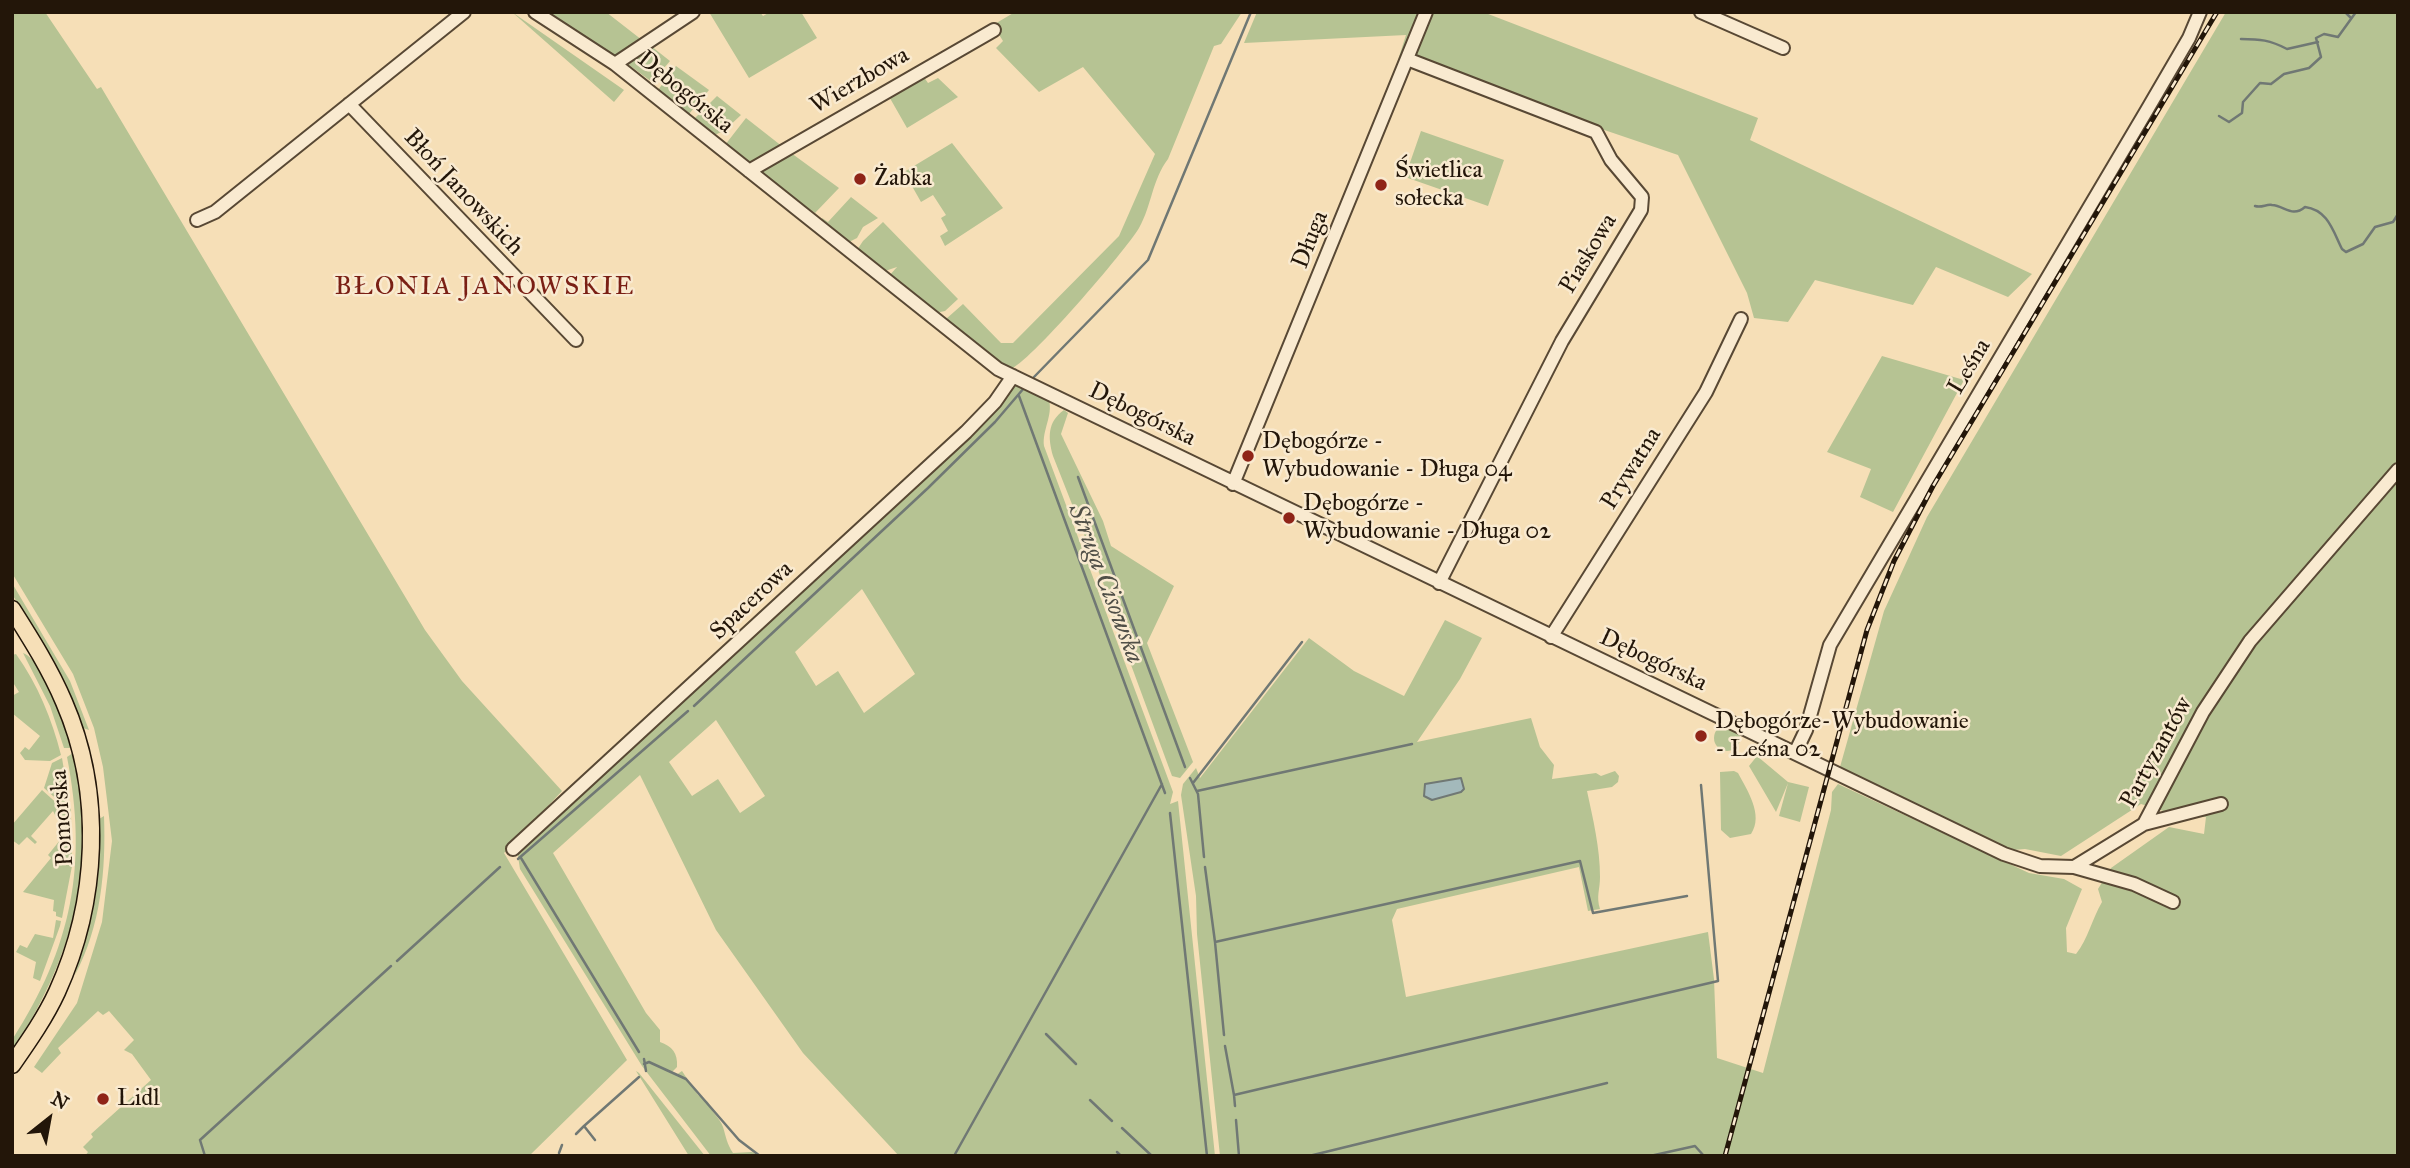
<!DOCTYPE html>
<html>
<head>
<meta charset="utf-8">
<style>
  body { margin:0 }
  #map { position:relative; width:2410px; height:1168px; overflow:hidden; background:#f6dfb7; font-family:"IM FELL Great Primer",serif }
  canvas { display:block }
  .frame { position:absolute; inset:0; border:14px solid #231609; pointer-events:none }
  .north { position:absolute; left:14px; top:1084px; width:70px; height:70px; -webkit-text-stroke:5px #f9ead0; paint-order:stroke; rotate:31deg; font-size:19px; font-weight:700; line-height:28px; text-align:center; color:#231609 }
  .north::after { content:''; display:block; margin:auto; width:24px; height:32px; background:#231609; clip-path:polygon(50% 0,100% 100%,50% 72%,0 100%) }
</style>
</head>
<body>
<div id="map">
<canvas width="2410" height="1168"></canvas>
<div class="frame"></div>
<div class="north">N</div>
</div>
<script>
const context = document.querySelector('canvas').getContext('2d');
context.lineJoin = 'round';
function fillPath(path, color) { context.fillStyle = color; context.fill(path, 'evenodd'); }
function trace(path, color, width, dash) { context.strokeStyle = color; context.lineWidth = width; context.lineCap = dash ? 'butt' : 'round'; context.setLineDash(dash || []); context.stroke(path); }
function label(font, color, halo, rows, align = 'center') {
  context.font = font + ' "IM FELL Great Primer",serif'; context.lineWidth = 5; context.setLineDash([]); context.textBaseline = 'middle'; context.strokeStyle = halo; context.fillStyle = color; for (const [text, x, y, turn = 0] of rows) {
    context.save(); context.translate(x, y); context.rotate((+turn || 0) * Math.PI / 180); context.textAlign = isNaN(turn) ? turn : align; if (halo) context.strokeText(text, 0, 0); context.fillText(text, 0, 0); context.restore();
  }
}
fillPath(new Path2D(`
  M12,12H45L97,89L101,87L425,630L462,681L562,791L504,853L627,1060L529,1156H85L88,1152L83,1147L93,1137L91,1134L151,1080L132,1054L124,1050L134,1040L109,1011L103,1015L98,1011L58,1048L61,1053L42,1073L34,1067L77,1003L102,922L112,841L103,767L94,728L73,674L12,573Z
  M512,12L624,90L614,102Z
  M544,12H606L642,40L618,55L611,56Z
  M709,12H760L763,16L770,12H801L817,38L749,78Z
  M1015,12H1242L1221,44L1214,46L1168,159C1152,180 1152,205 1139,228C1127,249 1027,366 1010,369L945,322L946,319L963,304L1001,343H1013L1119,236L1155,154L1083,67L1039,92L996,48L1003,41L993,25Z
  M1257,12H1483L1758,118L1750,140L2032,274L2008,297L1936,267L1913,305L1815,280L1788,322L1754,318L1747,293L1678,155L1398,60L1406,35L1244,43Z
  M2226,12H2398V1156H1220L1197,934L1196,896L1181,795L1183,784L1196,768L1200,778L1309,638L1354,671L1404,696L1445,620L1482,638L1460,679L1417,742L1531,718L1540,747L1554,765L1552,779L1596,773L1601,776L1615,771L1619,776L1618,782L1612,787L1587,791C1593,819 1600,848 1600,877C1600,890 1596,896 1600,909L1588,911L1579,867L1397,909L1392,920L1406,997L1708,932L1714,979L1717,1058L1763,1073L1831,810L1832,792L1838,784L2029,873L2064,879L2082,889L2066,928L2067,952L2076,954C2088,939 2092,919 2102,902L2098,889L2111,868L2169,827L2204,834L2206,817L2170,813L2141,804L2061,856L2025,849L2013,850L1840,767L1884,611L1927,517Z
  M651,46L670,61L652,82L629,65L630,60Z
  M676,66L709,90L689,114L658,90Z
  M921,73L928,83L938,78L958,97L907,128L887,93Z
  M717,96L741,115L725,130L713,136L696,124L695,118Z
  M746,118L783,147L749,164L725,145Z
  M1421,131L1504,160L1488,206L1405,177Z
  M952,143L1003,208L945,246L940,236L948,231L941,218L946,215L933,195L921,202L904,172Z
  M787,150L839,188L815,213L761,176L758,169Z
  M851,197L878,218L863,227L857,238L849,242L823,225L822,218L828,222Z
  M883,222L958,299L945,311L935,313L889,276L897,267L882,272L857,250L863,241Z
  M1882,356L1964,380L1893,512L1860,497L1871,469L1827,452Z
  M1012,382L1049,400C1053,416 1042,430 1044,446L1173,792L1170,804L1178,801L1215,1156H899L803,1053L716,930L640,775L553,853L646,1013L660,1030V1042C672,1046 678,1053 677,1067L671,1073L676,1075L682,1071L698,1095L708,1102C711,1112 720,1118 723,1127C726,1137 727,1144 733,1153L752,1152L759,1156H711L642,1066L520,869L517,850ZM862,589L915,674L864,713L838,671L816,686L795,652ZM716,720L765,796L740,813L718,779L692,796L669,762Z
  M1064,410L1068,413L1061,434L1103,521L1111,546L1174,586L1147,643L1193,762L1180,778L1172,776L1113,616L1111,603L1053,456C1048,438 1047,422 1064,410Z
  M12,583L70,681L89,730L83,728L52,660L12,594Z
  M23,653C46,662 65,725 71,748H64L50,706Z
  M16,654C38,685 52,719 61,755L50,761L25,760L20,753L25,747L29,750L40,736L12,713V696L19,692L12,681V655Z
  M1714 738a13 13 0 1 1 26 0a13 13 0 1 1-26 0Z
  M73,753C96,872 76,947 14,1050L12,1040C72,947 88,865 67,757Z
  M1757,756L1788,782L1809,787L1800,822L1779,816L1788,783L1776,812L1749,766Z
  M62,758L71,812L44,788L52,763Z
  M1734,771L1738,773C1747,790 1764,815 1751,834L1730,838L1721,830L1720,772Z
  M42,790L71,816L72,866L62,918L56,916V912L53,911L54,900L23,892L51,858L48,855L65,834L53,811L31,836L37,842L35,844L27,837L19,845L12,840V825Z
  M104,816C106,870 101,926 75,975L97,884L99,819Z
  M56,920L61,921L60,926L40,981L33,978L36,962L16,952L20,945L27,948L35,934L53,938Z
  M636,1071L639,1073L705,1156H689Z`), '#b6c393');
const water = new Path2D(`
  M1461,778L1464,789L1461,792L1432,800L1424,796L1425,784Z`);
fillPath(water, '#a3b9bb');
trace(water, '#707874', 2);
trace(new Path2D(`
  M2345,12L2351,18
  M2241,39C2260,39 2270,40 2287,49L2318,42
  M2219,116L2229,122L2242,113L2243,102L2260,83L2271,84L2284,74L2309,68L2321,57L2316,38L2324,34L2338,37L2356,12
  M2255,206C2262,208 2266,204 2272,205C2285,206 2292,218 2305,207C2328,210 2333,231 2342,249L2346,252L2363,244L2375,227L2393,222L2398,214
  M1034,377L1148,260L1251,12
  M1019,396L1165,793
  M1078,477L1185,767
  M694,706L928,488L995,422L1024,388
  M1190,778L1198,794L1204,857
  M1193,783L1302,642
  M1197,791L1412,744
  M1170,813L1207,1156
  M521,858L639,1052
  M518,859L688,711
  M1205,867L1215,942L1580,861L1593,913L1687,896
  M1215,942L1224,1035
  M397,961L500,867
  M1046,1034L1076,1064
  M1225,1046L1234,1095
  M644,1059L646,1071
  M644,1064L649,1062L686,1079L739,1140L760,1156
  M1090,1100L1112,1121
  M1235,1106L1234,1095L1718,981L1701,785
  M1236,1120L1239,1156
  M1122,1128L1152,1156
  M576,1134L584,1126
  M595,1140L584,1126L639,1077
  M1117,1152L1121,1156
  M559,1153L562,1145
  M205,1156L200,1140L391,966
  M954,1156L1162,784
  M1309,1156L1607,1083
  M1650,1156L1695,1146L1704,1156`), '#707874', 2.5);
const minor = new Path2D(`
  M535,12L615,64L998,369L2004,854L2040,866L2074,867L2144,824L2203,712L2250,641L2398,470
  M1701,12L1783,48
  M1407,59L1596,132L1611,160L1642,197L1641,210L1562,341L1439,583
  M615,64L693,12
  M349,104L576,340
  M749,171L994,30
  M197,220L215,212L464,12
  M1233,484L1426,12
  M1551,637L1706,392L1741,319
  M1796,751L1806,730L1830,645L2147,110L2189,38L2200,12
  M2144,824L2221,804
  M513,849L966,432L995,402L1013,376
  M2074,867L2134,884L2173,902`);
const major = new Path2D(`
  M12,609C31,639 50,669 64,702C104,794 98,902 57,992C45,1018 28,1042 12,1065`);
trace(minor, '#584834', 16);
trace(major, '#231609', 19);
trace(minor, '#f9ead0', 12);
trace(major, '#f6dfb7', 16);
const rail = new Path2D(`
  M1725,1156L1867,630L1894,561L1933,486L2217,12`);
trace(rail, '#231609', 5);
trace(rail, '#f9ead0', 2.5, [8]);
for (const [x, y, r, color] of [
  [860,179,7,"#8f2418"],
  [1381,185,7,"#8f2418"],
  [1248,456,7,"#8f2418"],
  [1289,518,7,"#8f2418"],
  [1701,736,7,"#8f2418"],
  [103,1099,7,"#8f2418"]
]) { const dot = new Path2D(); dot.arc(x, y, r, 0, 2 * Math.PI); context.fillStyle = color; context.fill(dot); trace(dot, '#f9ead0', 2.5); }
label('24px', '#231609', '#f9ead0', [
  ["Wierzbowa",860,81,-30],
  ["Dębogórska",685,93,39],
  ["Błoń Janowskich",463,193,47],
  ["Długa",1311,240,-68],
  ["Piaskowa",1589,254,-59],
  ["Leśna",1970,367,-59],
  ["Dębogórska",1142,415,26],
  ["Prywatna",1632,469,-58],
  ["Spacerowa",752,601,-43],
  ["Dębogórska",1653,661,25],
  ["Partyzantów",2157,753,-61],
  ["Pomorska",63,818,-94]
]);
label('24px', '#231609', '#f9ead0', [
  ["Świetlica",1395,171],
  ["sołecka",1395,199],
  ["Żabka",874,179],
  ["Dębogórze -",1262,442],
  ["Wybudowanie - Długa 04",1262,470],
  ["Dębogórze -",1303,504],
  ["Wybudowanie - Długa 02",1303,532],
  ["Dębogórze-Wybudowanie",1715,722],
  ["- Leśna 02",1715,750],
  ["Lidl",117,1099]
], 'left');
context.letterSpacing = '2px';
label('26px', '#7a1f14', '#f9ead0', [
  ["BŁONIA JANOWSKIE",485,288]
]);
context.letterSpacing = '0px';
label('italic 26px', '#504f47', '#f9ead0', [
  ["Struga Cisowska",1105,584,69]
]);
</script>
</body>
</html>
